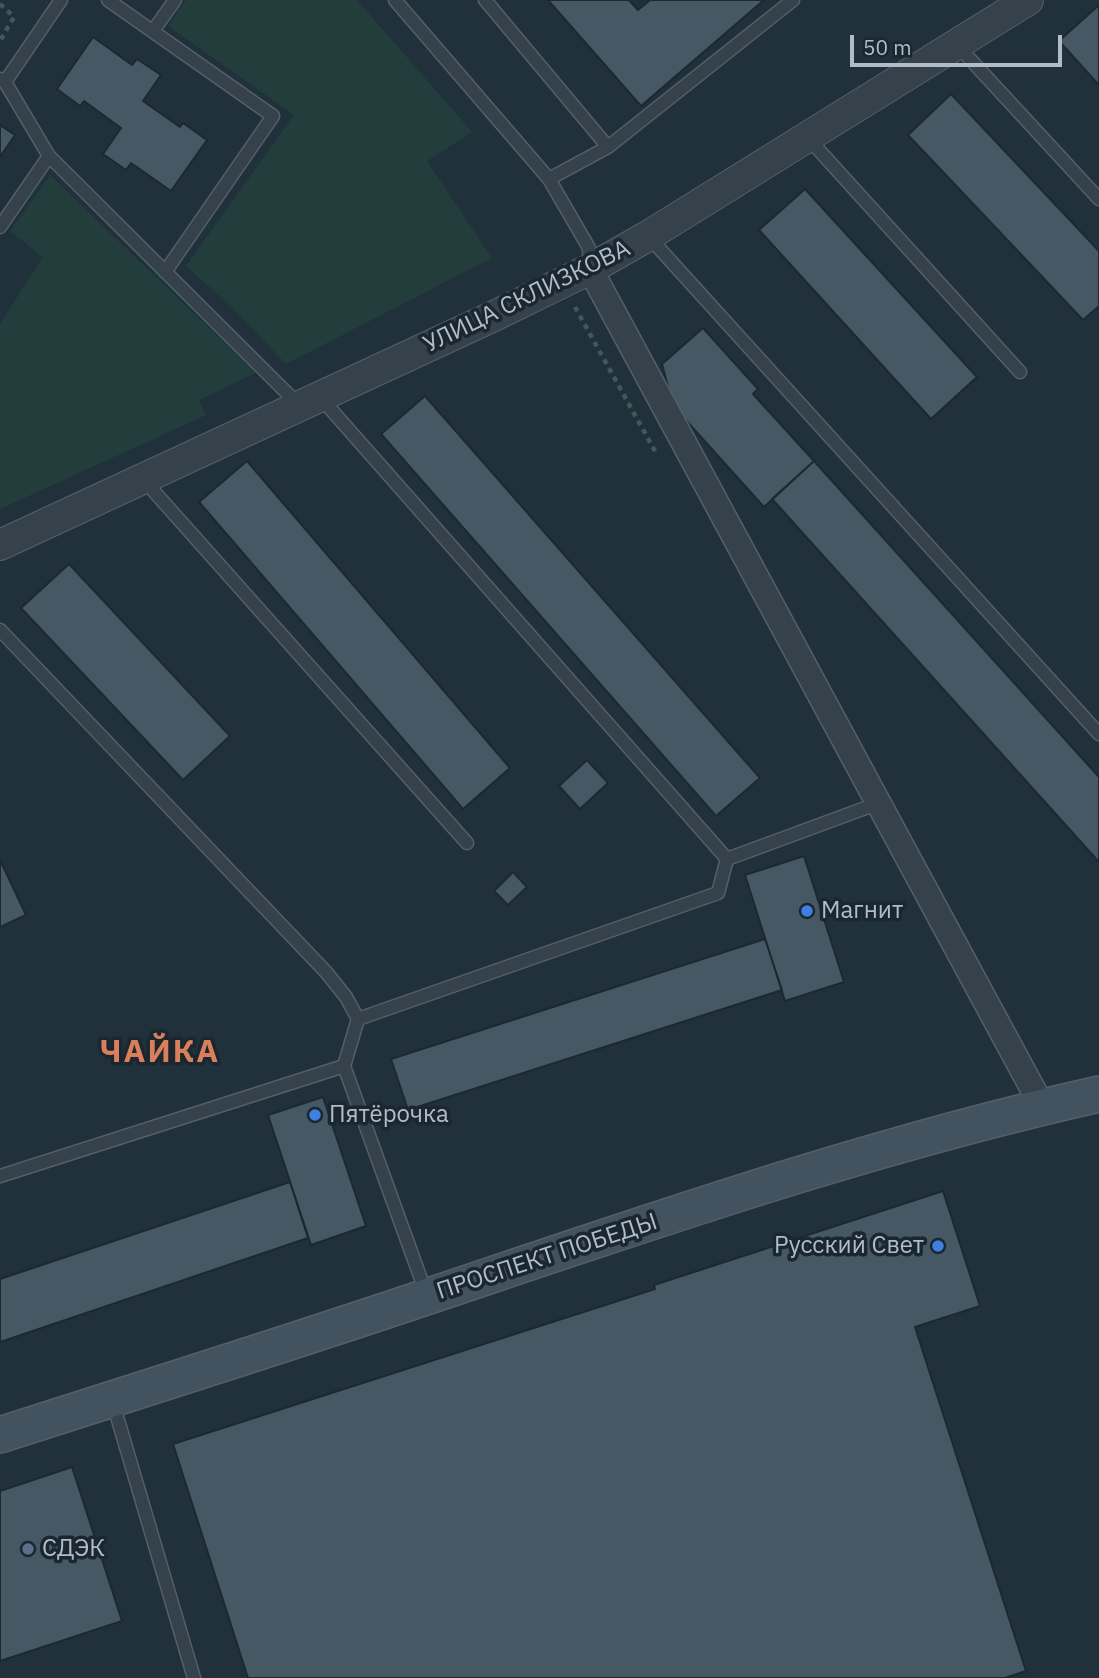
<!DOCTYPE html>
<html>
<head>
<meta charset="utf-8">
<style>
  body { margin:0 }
  #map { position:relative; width:1099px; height:1678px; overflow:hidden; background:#21313c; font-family:"IBM Plex Sans",sans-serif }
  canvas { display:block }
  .scale { position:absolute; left:850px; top:35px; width:212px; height:32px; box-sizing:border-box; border:4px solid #b0bdc8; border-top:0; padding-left:9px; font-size:21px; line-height:24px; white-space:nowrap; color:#b0bdc8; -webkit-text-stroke:5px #1a2731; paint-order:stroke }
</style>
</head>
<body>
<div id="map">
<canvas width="1099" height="1678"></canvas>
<div class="scale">50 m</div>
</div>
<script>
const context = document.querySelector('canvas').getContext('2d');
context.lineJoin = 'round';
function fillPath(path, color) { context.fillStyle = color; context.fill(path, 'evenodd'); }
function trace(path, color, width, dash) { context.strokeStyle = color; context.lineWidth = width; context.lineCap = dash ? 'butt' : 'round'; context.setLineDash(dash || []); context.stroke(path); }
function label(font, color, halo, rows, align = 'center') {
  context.font = font + ' "IBM Plex Sans",sans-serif'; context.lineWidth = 7; context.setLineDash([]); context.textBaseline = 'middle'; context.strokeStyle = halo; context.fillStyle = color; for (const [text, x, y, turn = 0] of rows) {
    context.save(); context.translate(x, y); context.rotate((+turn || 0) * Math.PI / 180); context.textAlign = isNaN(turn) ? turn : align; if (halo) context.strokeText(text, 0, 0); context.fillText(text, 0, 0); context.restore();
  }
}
fillPath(new Path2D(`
  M186,0H357L472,132L427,161L492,258L286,364L229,304L186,266L294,115L168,26Z
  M50,175L256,373L199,400L206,415L0,509V324L43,257L10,231Z`), '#233d3c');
const building = new Path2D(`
  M548,0H629L638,10L650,0H764L641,106Z
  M1099,5V85L1059,41Z
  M93,37L132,65L137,59L161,75L143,101L180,127L183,123L207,140L171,191L131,163L126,170L103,154L121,128L84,101L80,106L57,89Z
  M951,94L1099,251V306L1083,320L908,135Z
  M0,125L15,135L0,157Z
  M805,189L977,377L931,419L759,230Z
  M703,328L758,389L753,394L814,461L764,507L673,406L662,364Z
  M425,396L760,778L716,816L381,434Z
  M247,461L510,768L463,809L199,502Z
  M814,461L1099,777V862L772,499Z
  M69,564L230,736L183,780L21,608Z
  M587,760L608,783L580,809L559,786Z
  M804,856L844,982L785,1001L745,875Z
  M0,860L26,915L0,927Z
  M513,872L527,887L508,905L494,891Z
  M765,939L782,990L408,1110L391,1059Z
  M323,1097L366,1226L311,1245L268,1115Z
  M290,1182L308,1238L0,1342V1279Z
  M943,1191L980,1306L915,1327L1026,1671L1005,1678H248L173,1444L655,1289L654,1285Z
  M72,1467L122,1621L0,1661V1491Z`);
fillPath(building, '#475865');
trace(building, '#1c2933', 2);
const service = new Path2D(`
  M108,0L273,116L165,272
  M395,0L549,179L589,248L590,268
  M485,0L608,147L793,0
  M153,31L175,0
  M957,45L1099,199
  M0,79L5,82L49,156L0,227
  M5,82L61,0
  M807,137L1020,372
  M49,156L299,405
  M549,179L608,147
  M648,236L1099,734
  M320,397L727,859
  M142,478L467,843
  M0,630L326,972L346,997L358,1019L344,1066L426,1293
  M727,859L879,803
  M358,1019L718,893L727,859
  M0,1176L344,1066
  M113,1403L194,1678`);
const minor = new Path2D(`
  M590,269L1042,1106`);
const tertiary = new Path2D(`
  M0,545L494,316L590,269L648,236L1028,0`);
const secondary = new Path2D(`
  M0,1435C143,1389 287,1344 429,1296C650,1222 871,1145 1099,1094`);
trace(service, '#53606a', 15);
trace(minor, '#53606a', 27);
trace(tertiary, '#53606a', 32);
trace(secondary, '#53606a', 38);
trace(new Path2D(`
  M0,4L14,17L0,41
  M575,307L656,453`), '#415958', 4.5, [5, 5]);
trace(service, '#35424c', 12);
trace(minor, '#35424c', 24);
trace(tertiary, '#35424c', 30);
trace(secondary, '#43525f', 35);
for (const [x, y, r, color] of [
  [807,911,7,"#3f7fe0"],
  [315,1115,7,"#3f7fe0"],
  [938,1246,7,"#3f7fe0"],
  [28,1549,7,"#5c6f8a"]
]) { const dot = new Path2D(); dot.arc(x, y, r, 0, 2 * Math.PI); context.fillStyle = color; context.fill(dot); trace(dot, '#1a2731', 2.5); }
label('24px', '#b0bdc8', '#1a2731', [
  ["УЛИЦА СКЛИЗКОВА",527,297,-26],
  ["ПРОСПЕКТ ПОБЕДЫ",547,1257,-18]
]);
label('24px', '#b0bdc8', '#1a2731', [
  ["Магнит",821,911],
  ["Пятёрочка",329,1115],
  ["Русский Свет",924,1246,"right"],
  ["СДЭК",42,1549]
], 'left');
context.letterSpacing = '2px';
label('bold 32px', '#d97f5b', '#1a2731', [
  ["ЧАЙКА",160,1053]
]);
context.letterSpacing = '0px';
</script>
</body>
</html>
